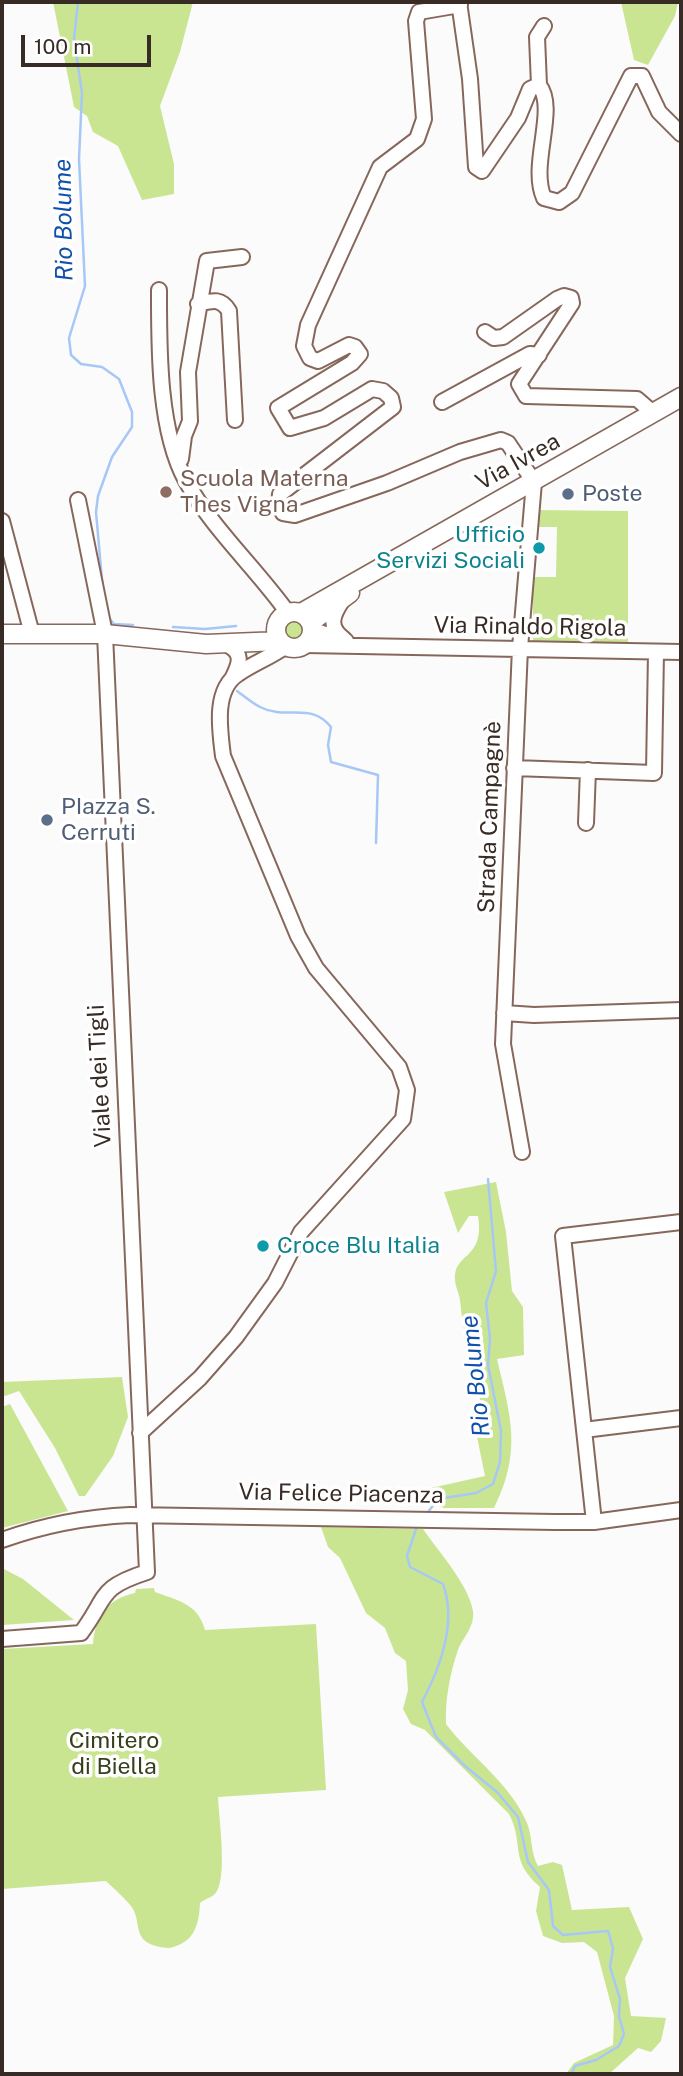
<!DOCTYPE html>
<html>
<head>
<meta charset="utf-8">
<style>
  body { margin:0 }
  #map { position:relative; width:683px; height:2076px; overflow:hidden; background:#fbfbfb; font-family:"Public Sans",sans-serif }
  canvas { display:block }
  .frame { position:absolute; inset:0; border:4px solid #382b25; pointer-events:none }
  .scale { position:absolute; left:21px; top:35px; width:130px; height:32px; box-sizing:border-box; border:4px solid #382b25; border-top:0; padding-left:9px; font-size:21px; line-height:24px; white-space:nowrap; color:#382b25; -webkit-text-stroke:5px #fff; paint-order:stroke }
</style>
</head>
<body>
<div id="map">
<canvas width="683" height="2076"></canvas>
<div class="frame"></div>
<div class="scale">100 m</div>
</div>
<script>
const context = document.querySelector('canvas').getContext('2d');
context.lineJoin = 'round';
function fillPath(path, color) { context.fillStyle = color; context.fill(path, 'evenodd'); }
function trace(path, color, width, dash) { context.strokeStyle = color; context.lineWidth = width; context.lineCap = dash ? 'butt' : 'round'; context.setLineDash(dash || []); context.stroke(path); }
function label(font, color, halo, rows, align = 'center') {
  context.font = font + ' "Public Sans",sans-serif'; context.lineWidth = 7; context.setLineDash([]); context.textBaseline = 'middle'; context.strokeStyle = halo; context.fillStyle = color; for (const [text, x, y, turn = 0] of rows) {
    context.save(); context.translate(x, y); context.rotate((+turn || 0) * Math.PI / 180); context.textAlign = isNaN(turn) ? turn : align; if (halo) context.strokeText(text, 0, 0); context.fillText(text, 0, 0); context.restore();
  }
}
fillPath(new Path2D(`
  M53,2H193L180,52L160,106L174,164V194L142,200L118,146L93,132L87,116L74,107Z
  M621,2H678L675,16L648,65L634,60Z
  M533,510L628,511V643L533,642V577H556L557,527H533Z
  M281 630a13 13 0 1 1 26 0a13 13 0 1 1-26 0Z
  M496,1182L506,1232L512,1291L523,1307L524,1355L497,1359C511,1418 522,1451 494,1508H444L422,1500L431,1488L485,1476L472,1412L482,1408C474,1372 463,1336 460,1300C459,1293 455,1286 455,1279C454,1252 485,1260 478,1216H469L458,1233L444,1192Z
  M122,1377L128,1417L113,1456L85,1496H79L55,1448L19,1391L2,1397V1382Z
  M10,1404L68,1511L2,1528V1407Z
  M321,1527L423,1529C438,1551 469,1585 473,1611C475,1627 463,1637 458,1650C450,1673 445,1700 446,1724C471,1757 511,1784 527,1823C533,1838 530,1852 538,1866L553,1862L562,1865L572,1910L629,1907L643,1939L625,1978L631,2016L666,2018L661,2041L651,2052L638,2048L609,2074H566L574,2063L613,2045L614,2016L597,1952L584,1942L562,1943L543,1936L536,1911L540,1887C508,1859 525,1845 509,1814L425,1730L411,1724L403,1709L408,1690L406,1661L395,1653L385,1628L366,1613L340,1558L328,1547Z
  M2,1568L23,1579L74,1620L2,1625Z
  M154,1588L155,1592C176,1600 198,1603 205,1630L316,1624L326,1790L218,1797C219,1820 227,1873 217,1891C213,1898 206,1898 200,1903C199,1926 194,1943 169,1948C128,1945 144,1923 131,1906C124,1897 114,1889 106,1881L2,1889V1649L93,1644C95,1617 107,1599 135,1593L136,1589Z`), '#cae592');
trace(new Path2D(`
  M78,2L74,39L82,93L79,159L85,286L69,338L71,355L81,364L102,367L119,379L132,412V427L112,457L98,496L96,512L103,591
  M109,618L114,624L133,625
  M173,627L205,629L236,626
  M237,691C244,696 252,703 260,707C287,721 310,701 331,727L328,745L331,762L378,775L376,843
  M425,1516L438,1499L476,1493L493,1484L500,1462L501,1431L488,1365L490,1339L486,1303L496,1271L488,1179
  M417,1526L407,1556L410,1567L443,1584C457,1622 440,1668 422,1702L436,1737L465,1766L497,1792L518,1817L528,1862L549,1890L553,1926L563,1935L608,1931L613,1948L610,1967L620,1999L619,2016L624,2034L619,2046L596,2060L575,2066L571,2074`), '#a7c7f7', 2.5);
const minor = new Path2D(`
  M459,2L470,79L476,167L482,171L518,118L530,89L539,85C558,109 529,165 544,198L559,202L572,193L631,76H642L659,112L681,134
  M460,5L419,12L416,21L424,119L417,139L380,167L308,325L304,346L310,358L318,361L349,345L355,347L360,354L352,363L278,408L290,428L324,418L372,389L383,391L391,398L393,407L280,494L279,504L283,513L295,515L387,483L460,452L501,440L508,443L534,482L520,648L503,1044L522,1152
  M539,85L537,37L544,26
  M159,290C159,347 158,430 186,481C213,530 256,568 288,613
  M198,304C211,301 221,297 229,311L235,420
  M485,332L494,338L503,337L557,299L564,296L571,298L572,303L519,384L526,396L637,399L652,412
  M442,402L530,354L539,355
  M181,459L184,436L190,421L188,372L207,261L242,257
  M2,521L32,634
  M342,601C332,616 328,627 344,639
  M313,630L346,641
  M226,644C244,653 240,663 232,679
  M305,645L681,652
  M514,768L654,773L656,652
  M586,823L588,770
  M504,1013L534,1015L681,1010
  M584,1430L681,1418
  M140,1433L200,1378L236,1337L275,1283L301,1232L403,1119L407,1090L399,1067L316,968L298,936L223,756C220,731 213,690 238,674C254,663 271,657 286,646
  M594,1522L563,1236L681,1222
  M2,1540C44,1525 86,1517 130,1515L555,1522H594L681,1510
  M2,1639L81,1633C108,1597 97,1588 147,1572L105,634L78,500`);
const major = new Path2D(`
  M276 630a18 18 0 1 1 36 0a18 18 0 1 1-36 0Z
  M301,613L681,397
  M311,622L350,593
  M2,634H105L206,644L280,641`);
trace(minor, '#87675b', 18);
trace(major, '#87675b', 21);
trace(minor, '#fff', 14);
trace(major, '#fff', 18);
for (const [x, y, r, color] of [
  [166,492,7,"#8d6e63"],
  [568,494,7,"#5c6f8a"],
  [539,548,7,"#0f9aa8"],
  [47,820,7,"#5c6f8a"],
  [263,1246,7,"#0f9aa8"]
]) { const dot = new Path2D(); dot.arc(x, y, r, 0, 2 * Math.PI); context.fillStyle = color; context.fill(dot); trace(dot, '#fff', 2.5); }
label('23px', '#382b25', '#fff', [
  ["Via Ivrea",518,462,-29],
  ["Via Rinaldo Rigola",530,627,1],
  ["Strada Campagnè",490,817,-88],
  ["Viale dei Tigli",100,1076,-93],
  ["Via Felice Piacenza",341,1494,1]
]);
label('23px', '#785e54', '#fff', [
  ["Scuola Materna",180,479],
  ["Thes Vigna",180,505]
], 'left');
label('23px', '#4e5e75', '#fff', [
  ["Poste",582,494],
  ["PIazza S.",61,807],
  ["Cerruti",61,833]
], 'left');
label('23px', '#0d838f', '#fff', [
  ["Ufficio",525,535],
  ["Servizi Sociali",525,561],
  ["Croce Blu Italia",277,1246,"left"]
], 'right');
label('23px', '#354019', '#fff', [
  ["Cimitero",114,1741],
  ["di Biella",114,1767]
]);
label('italic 24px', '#0f51aa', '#fff', [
  ["Rio Bolume",64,220,-91],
  ["Rio Bolume",476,1376,-96]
]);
</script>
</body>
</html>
